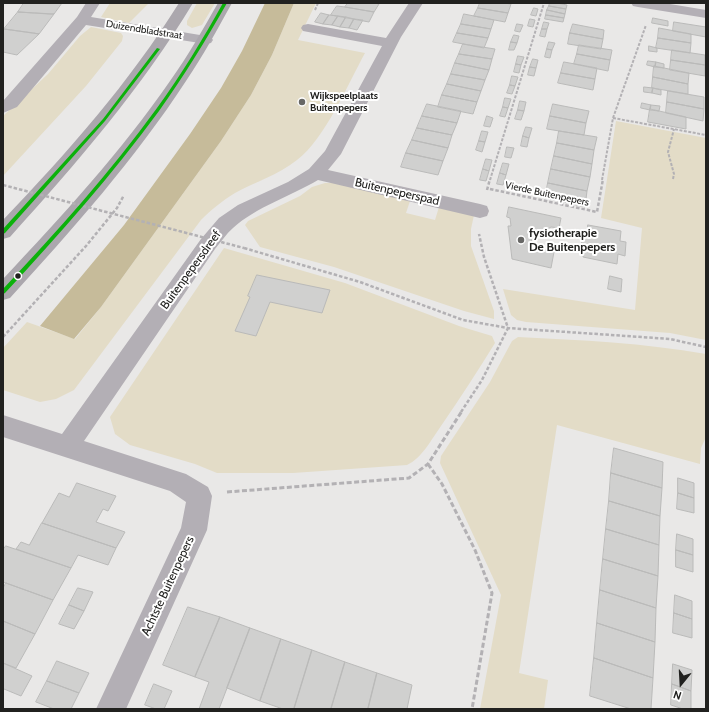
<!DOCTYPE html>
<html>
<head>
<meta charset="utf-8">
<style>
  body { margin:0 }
  #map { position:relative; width:709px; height:712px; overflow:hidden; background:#e9e8e7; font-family:Cabin,sans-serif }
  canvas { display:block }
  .frame { position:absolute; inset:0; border:4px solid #21211f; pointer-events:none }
  .north { position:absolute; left:661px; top:664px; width:40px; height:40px; -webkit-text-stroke:3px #fff; paint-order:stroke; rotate:198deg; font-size:11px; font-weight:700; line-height:16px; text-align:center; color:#21211f }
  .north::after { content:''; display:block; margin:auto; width:14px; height:18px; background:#21211f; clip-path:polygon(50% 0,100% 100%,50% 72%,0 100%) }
</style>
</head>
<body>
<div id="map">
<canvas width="709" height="712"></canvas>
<div class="frame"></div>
<div class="north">N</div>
</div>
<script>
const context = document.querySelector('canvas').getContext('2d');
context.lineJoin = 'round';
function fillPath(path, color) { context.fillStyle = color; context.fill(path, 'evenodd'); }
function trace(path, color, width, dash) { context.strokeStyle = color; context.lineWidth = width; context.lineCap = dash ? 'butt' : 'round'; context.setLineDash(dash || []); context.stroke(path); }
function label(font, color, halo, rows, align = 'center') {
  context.font = font + ' Cabin,sans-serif'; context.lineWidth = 4; context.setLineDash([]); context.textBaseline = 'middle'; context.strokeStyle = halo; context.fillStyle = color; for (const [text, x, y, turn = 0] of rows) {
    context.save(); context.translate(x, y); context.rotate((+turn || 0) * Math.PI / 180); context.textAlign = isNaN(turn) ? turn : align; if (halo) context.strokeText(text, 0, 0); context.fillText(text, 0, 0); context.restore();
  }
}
fillPath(new Path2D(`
  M110,3H149L129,23L101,17Z
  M197,3H215L202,25L192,28L187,25V21Z
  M294,3H316L298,40L365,53C348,84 325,139 297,160C278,175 255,182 235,193C222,201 212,209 201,220L74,390L56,399L40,402L3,390V348L27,322L75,339L101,307L221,141L251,95L272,55Z
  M91,27L121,33L123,36L122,41L86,86L3,176V116L48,74L80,36Z
  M616,121L706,138V340L670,333L526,322L517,320L511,315L503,289L635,310L642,228L601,218Z
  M325,183H334L410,201L406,213L435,220L439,207L474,215L471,229V246L494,311V319L464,311L334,267L260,247L245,225L248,221L300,196L312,187Z
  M224,248L345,283L459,326L492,336L495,343C478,371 460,398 441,426C431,440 422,458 407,465L293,473H217L195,464L130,445L115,434L110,417Z
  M518,337C581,340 644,343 706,354V437L701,448L700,464L557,425L519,673L548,680L544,709H480L501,595L440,463L441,456L490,382L512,341Z`), '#e3dcc7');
fillPath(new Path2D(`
  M265,3H294L272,55L251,95L221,141L101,307L74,339L40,326L124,225L190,134L221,88L242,51Z`), '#c6bb9a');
const building = new Path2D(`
  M24,3H62L54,14L18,12Z
  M348,3H374L379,4L374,12L345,7Z
  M480,3H504L511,4L508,13L478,8Z
  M550,3H557L567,5L566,9L549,6Z
  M337,6L345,7L374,12L369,22L331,15Z
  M549,6L566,9L565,14L547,10Z
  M478,8L508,13L505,22L474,16Z
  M534,8L538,9L536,16L531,15Z
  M547,10L565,14L564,18L546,15Z
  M18,12L49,14H54L39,34L4,29Z
  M321,13L329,15L323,24L315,22Z
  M464,14L494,20L491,29L461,24Z
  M329,15L338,16L332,25L323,24Z
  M546,15L564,18L563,22L545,19Z
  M338,16L346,17L340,27L332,25Z
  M346,17L354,19L349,28L340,27Z
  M653,18L668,21V26L652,23Z
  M354,19L363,20L357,30L349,28Z
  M530,19L535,20L533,27L528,26Z
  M544,22L549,23L547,29H542Z
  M674,22L706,27V37L673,31Z
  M461,24L491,29L488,38L457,33Z
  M517,24L523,25L520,32L515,31Z
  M573,24L604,30L603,39L570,33Z
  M659,28L691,34V43L658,38Z
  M4,29L34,33L39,34L17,55L3,52Z
  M542,29H547L545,37L540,36Z
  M457,33L488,38L484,48L453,42Z
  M570,33L603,39L601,49L568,44Z
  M514,35L519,36L517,43L511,42Z
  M658,38L691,43L690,53L656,48Z
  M511,42L517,43L514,50H509Z
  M549,42L555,43L552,50L547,49Z
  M463,44L495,49L492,59L459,54Z
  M579,45L612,50L610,60L577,54Z
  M649,46L657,48V52L649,51Z
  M547,49L552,50L550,58L545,57Z
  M672,50L705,55V65L671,60Z
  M459,54L492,59L489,70L455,63Z
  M577,54L610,60L608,71L574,64Z
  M518,56L524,57L521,65L516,64Z
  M533,59L538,60L536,68L530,67Z
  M671,60L705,65V76L670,70Z
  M648,61L656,62L655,67L647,65Z
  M564,62L597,68L595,79L561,73Z
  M656,62L664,64V68L655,67Z
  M455,63L489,70L485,80L451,74Z
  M516,64L521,65L519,73L514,72Z
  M654,66L689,73L688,84L653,77Z
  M530,67L536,68L534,76L528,75Z
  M561,73L595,79L593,90L558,83Z
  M451,74L485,80L481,91L447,84Z
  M512,76L518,77L515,86L510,85Z
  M653,77L688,84V94L652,88Z
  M447,84L481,91L477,102L442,95Z
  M510,85L515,86L512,94L507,93Z
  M644,87L653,88L652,93L644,92Z
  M653,88L661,90V95L652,93Z
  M668,91L704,97V109L667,102Z
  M442,95L477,102L473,114L438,107Z
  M505,98L511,99L508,108L503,107Z
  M520,101L526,102L524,111L518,110Z
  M667,102L704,109L703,121L666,113Z
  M642,103L651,105L650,110L641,108Z
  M427,104L461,111L457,123L422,116Z
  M553,104L589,111L586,123L550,116Z
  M651,105L660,106L659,111L650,110Z
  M503,107L508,108L505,117L500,116Z
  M650,109L686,117V129L648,122Z
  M518,110L524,111L521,120L515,119Z
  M422,116L457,123L452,135L417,128Z
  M487,116L493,118L490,127L484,126Z
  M550,116L586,123L584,135L547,129Z
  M526,127L532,128L529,138L523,136Z
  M417,128L452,135L448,148L412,140Z
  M482,131L488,132L485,142L479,141Z
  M559,131L597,137L594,150L557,143Z
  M523,136L529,138L527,147L521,146Z
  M412,140L448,148L443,161L406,153Z
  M479,141L485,142L482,152L476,150Z
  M557,143L594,150L592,164L554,156Z
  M507,147L514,148L511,158L505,157Z
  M406,153L443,161L438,175L401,167Z
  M554,156L592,164L590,177L551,169Z
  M486,159L492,160L489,171L483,169Z
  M503,163L509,164L506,175L500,173Z
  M483,169L489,171L486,181L480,180Z
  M551,169L590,177L587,191L548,183Z
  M500,173L506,175L503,185L497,184Z
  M548,183L587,191L585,207L545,198Z
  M509,207L561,218L559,228L551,227L532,238V242L542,249L554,252L551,268L512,259L508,226H511L510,218L507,217Z
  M588,225L621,231L620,241L626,242L625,256L618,254L617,264L583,257L585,248L581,247L583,233H587Z
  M257,275L330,290L322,313L270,302L256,336L235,331L250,297L248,296Z
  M610,276L622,279L621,292L608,289Z
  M614,448L663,462L662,488L611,473Z
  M611,473L662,488L660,516L609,501Z
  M678,478L694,483V498L678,493Z
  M77,483L116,496L108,511L103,509L96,522L125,532L116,548L42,523L59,493L69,497Z
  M678,493L694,498V513L677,509Z
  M609,501L660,516L659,545L606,529Z
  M42,523L116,548L108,565L78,555L71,568L16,549L21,542L29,545Z
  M606,529L659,545L658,576L603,559Z
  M677,534L693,539V555L676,550Z
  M6,546L71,568L53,600L3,582V550Z
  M676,550L693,555V572L676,567Z
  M603,559L658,576L656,608L600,590Z
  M6,583L53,600L35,634L3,621V589Z
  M78,588L93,592L84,611L69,605Z
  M600,590L656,608L655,642L597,623Z
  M675,595L692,601V619L674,613Z
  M69,605L84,611L74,629L59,624Z
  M188,607L220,617L195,677L163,665Z
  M674,613L692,619V638L673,633Z
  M220,617L250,628L219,709H199L209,682L195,677Z
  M3,621L35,634L16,668L3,663Z
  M597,623L655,642L653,678L594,658Z
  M250,628L281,639L260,701L227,688Z
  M281,639L312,650L294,709H283L260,701Z
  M312,650L345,662L331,709H294Z
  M594,658L653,678L651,709H631L590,696Z
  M57,661L89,673L79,693L47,681Z
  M345,662L377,673L368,709H331Z
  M3,663L32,676L21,696L4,689L3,692Z
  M673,664L692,670L691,691L672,684Z
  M377,673L412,685L407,709H368Z
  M47,681L79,693L71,709H54L36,702Z
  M154,684L172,691L164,709H156L145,705Z
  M672,684L691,691V709H683L671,705Z`);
fillPath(building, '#d0d0cf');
trace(building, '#babab9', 1);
trace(new Path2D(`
  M315,10L318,3
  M613,118L706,135
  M673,179L674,174L668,152L674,129
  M490,180L544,3
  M602,180L613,118L646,25`), '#b3b1b4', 2, [3, 1.5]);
trace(new Path2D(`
  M490,189L597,212L603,179
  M487,190L490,179
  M244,248L360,282L463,320L508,328L670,339L706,347
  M3,337L86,246L117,208L124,195
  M461,412L482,380L508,328L484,257L479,234`), '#b3b1b4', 2.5, [3.5, 2]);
trace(new Path2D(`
  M428,464L442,484L475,550L492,593L472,709
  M227,492L409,478L428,464L462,411`), '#b3b1b4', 3, [5, 2.5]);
fillPath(new Path2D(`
  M86,3H100L91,17L206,36L211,37L213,40L211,43L206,44L86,25L17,107L3,113V101L77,17Z
  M409,3H423L401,37L341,154L328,170L480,204L487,206L489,211L487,216L480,218L318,180C291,196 256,207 233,228C226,234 221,242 215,249L84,441L186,474L208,487L212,496L207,530L126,709H96L181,528L186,502L170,491L3,437V415L62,434L201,239L219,218L238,205L288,182L309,169L325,151L382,46L303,31L301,28L303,25L308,24L386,38Z
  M631,3H664L706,10V18L638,7L633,6Z`), '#b3afb5');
fillPath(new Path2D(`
  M179,3H193C141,89 77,163 10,237L3,239V220C68,152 129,83 179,3Z
  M218,3H232C217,30 203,56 186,81C135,159 73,229 10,298L3,300V279C62,216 121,152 170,81C188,56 203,29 218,3Z`), '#aba7ad');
trace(new Path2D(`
  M3,185L244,248`), '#b3b1b4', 2.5, [3.5, 2]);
fillPath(new Path2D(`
  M223,3H227C206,40 184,76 159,111C112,175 59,235 5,293L3,294V289C57,231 110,173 157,108C181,75 203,39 223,3Z
  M157,48L160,49L105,121L5,233L3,234V229L103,119Z`), '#0cb10b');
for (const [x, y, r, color] of [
  [302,102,4,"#676765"],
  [521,240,4,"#676765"],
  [18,276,3.5,"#21211f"]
]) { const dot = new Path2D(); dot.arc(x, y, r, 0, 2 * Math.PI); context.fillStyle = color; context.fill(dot); trace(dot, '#fff', 1.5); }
label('10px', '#21211f', '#fff', [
  ["Duizendbladstraat",144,30,9],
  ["Vierde Buitenpepers",547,194,12]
]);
label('bold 10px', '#21211f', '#fff', [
  ["Wijkspeelplaats",310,96],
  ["Buitenpepers",310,108]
], 'left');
label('12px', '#21211f', '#fff', [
  ["Buitenpeperspad",397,192,13],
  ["Buitenpepersdreef",191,270,-54],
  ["Achtste Buitenpepers",168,586,-65]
]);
label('bold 12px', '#21211f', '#fff', [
  ["fysiotherapie",529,233],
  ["De Buitenpepers",529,247]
], 'left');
</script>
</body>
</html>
